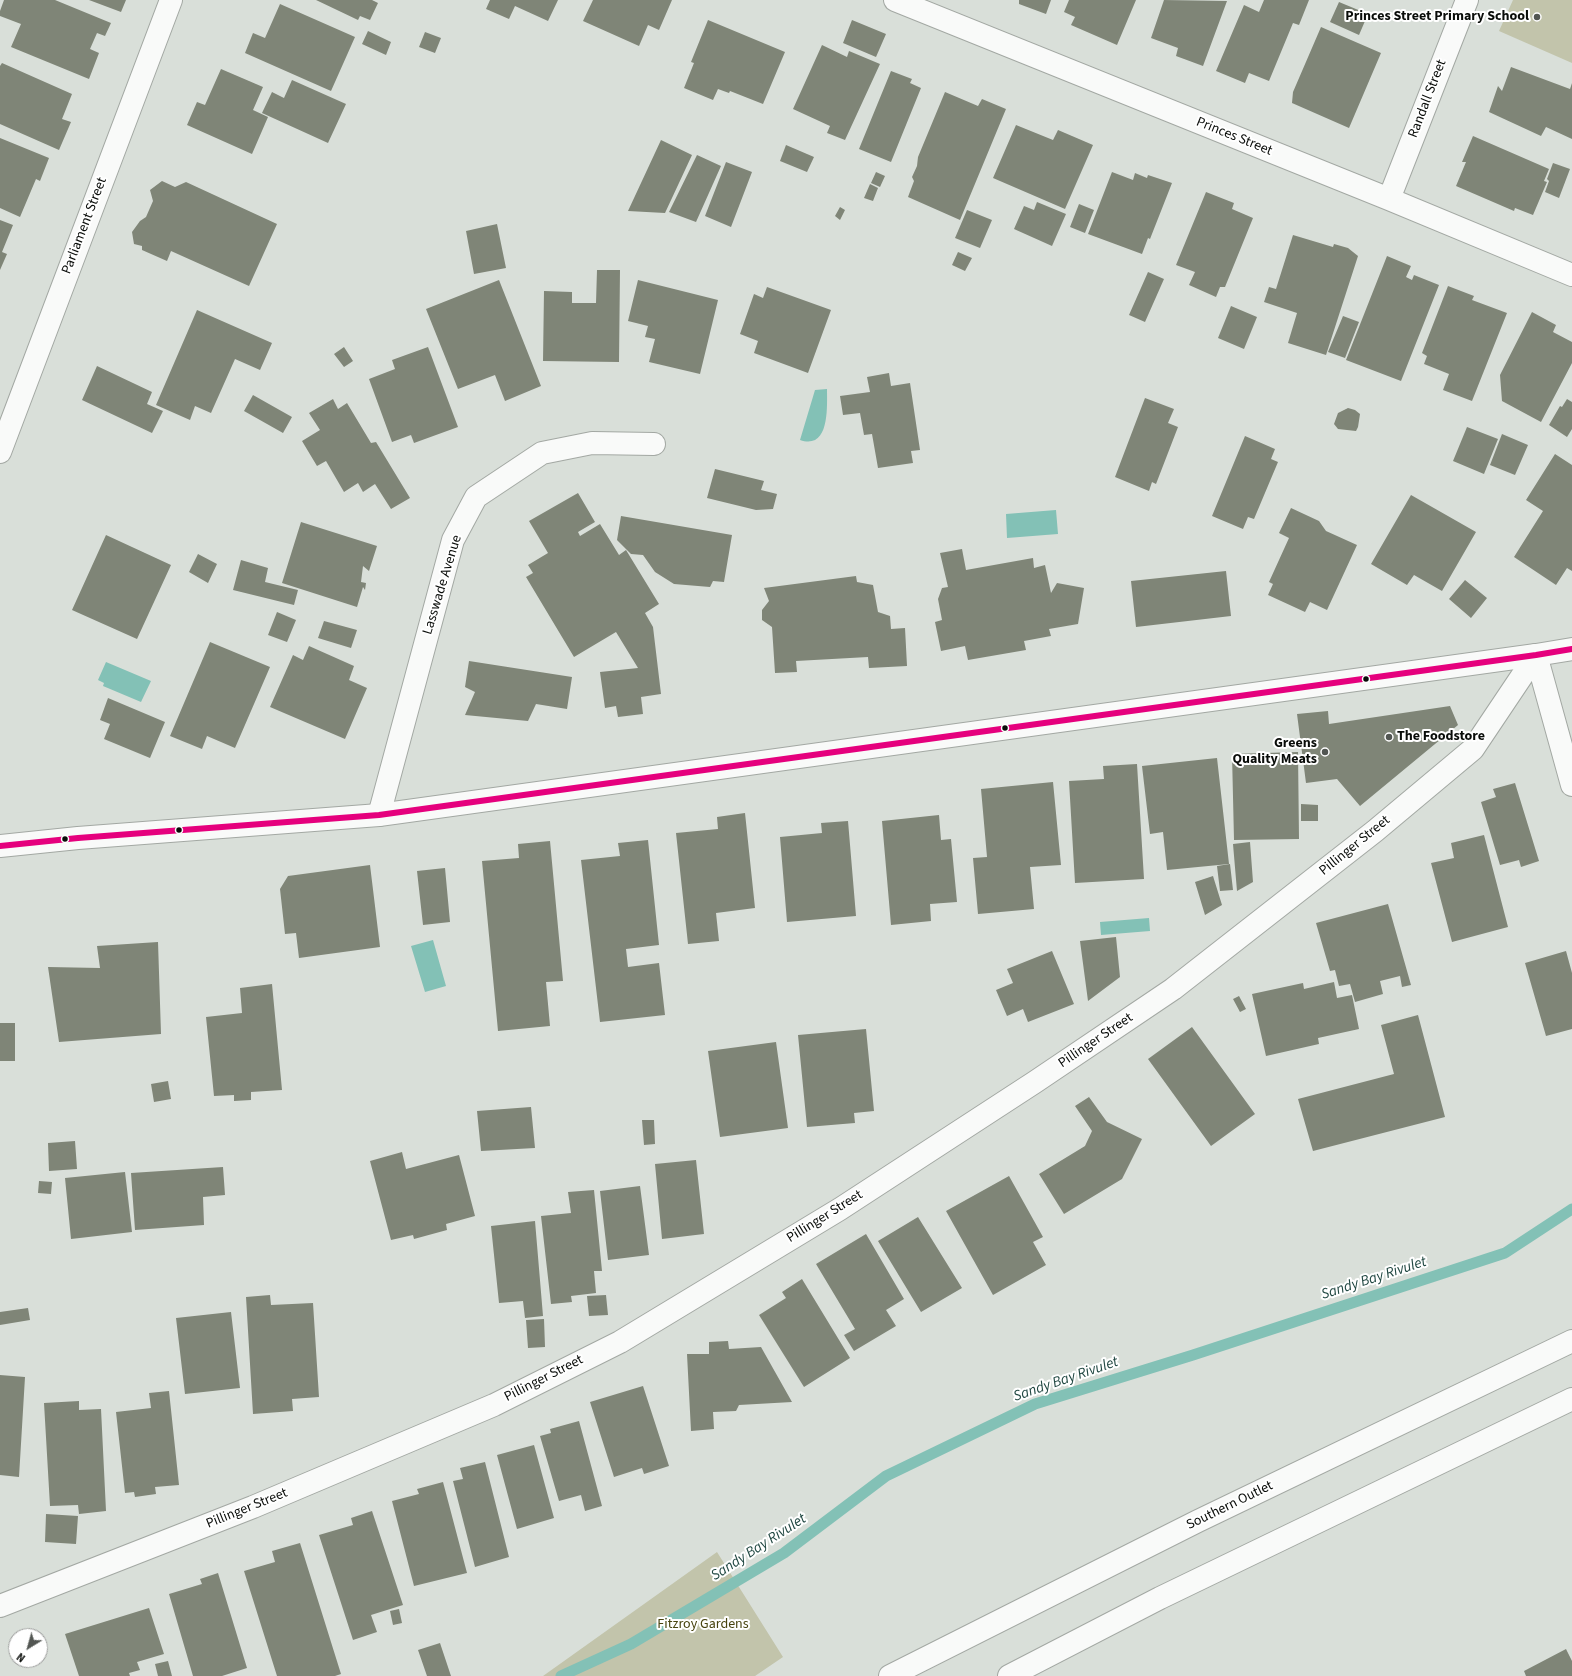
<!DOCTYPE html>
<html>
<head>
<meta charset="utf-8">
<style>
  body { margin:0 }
  #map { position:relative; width:1572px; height:1676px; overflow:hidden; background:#d9dfd9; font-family:"Source Sans 3",sans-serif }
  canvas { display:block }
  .north { position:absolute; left:8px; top:1628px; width:40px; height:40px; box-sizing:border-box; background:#fff; border:1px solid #9d9e9d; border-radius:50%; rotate:217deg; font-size:11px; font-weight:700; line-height:16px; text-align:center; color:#090c09 }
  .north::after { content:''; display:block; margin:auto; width:14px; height:18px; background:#525652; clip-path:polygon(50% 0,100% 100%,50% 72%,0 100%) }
</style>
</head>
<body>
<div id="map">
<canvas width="1572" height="1676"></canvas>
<div class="north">N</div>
</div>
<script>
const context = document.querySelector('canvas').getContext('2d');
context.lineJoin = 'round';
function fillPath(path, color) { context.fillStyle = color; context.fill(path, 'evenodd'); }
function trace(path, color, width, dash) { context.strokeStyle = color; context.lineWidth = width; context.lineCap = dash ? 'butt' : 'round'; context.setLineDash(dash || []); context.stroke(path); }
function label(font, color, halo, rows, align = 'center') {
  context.font = font + ' "Source Sans 3",sans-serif'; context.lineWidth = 4; context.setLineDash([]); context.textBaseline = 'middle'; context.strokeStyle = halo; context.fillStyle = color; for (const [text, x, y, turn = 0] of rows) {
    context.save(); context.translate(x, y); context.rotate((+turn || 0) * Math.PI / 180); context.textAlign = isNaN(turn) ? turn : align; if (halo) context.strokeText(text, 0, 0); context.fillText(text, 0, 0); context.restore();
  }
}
fillPath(new Path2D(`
  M1513,0H1572V63L1499,31Z
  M717,1552L783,1657L755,1676H543Z`), '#c2c4ab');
fillPath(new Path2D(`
  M827,389C827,407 830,450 800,440L815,390Z
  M1056,510L1058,534L1007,538L1006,514Z
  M106,662L151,681L141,702L103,686L104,683L98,680Z
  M1149,918L1150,931L1101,935L1100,922Z
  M433,940L446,986L425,992L411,946Z`), '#83c1b6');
trace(new Path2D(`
  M561,1676L631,1644L784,1553L886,1476L1035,1404L1193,1355L1505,1253L1572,1209`), '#83c1b6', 11);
fillPath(new Path2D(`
  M4,0H55L111,23L105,36L97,33L90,49L99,53L89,79L11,47L21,24L0,16V11Z
  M89,0H126L121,12Z
  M316,0H372L378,3L370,20L360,16L358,20Z
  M490,0H558L548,21L515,6L509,19L486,9Z
  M593,0H672L659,30L648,25L639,46L583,21Z
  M1019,0H1051L1046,14L1019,4Z
  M1069,0H1136L1117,45L1071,25L1075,17L1064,12Z
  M1164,0L1227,1L1203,66L1176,56L1178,48L1151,38Z
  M1264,0H1309L1299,25L1293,23L1269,81L1249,73L1245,83L1216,71L1244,5L1259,12Z
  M1339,2L1368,14L1359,35L1330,22Z
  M280,4L355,37L331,91L245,53L253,33L265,38Z
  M708,20L785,52L763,104L730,91L729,93L718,89L713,100L684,88L694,63L691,62Z
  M852,20L886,34L876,57L843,43Z
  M1321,27L1381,53L1349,128L1292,103L1293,92Z
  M368,31L391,42L386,55L362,44Z
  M425,32L441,38L435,53L419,47Z
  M822,45L847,57L849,51L880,64L845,140L827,133L830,126L793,109Z
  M2,63L72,94L62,119L71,122L59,150L0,124V66Z
  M1511,67L1570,89L1572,83V139L1546,127L1541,136L1489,112L1498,86L1502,91Z
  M221,69L263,87L253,110L268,117L252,154L187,125L197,102L205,105Z
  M891,71L912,79L910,83L921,88L891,162L859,149Z
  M292,80L346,104L328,143L262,113L272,92L284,98Z
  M945,92L978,106L982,99L1006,109L960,220L908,197L914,181L912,177L917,166L918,157Z
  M1016,125L1053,140L1058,130L1093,145L1065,209L993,178Z
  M1473,136L1549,169L1544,181L1547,182L1533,215L1515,208L1514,211L1456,186L1466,162H1462Z
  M0,138L49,158L40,181L36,179L20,217L0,208Z
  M661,140L692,155L665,213L628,211Z
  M786,145L814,157L807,172L780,161Z
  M697,155L721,166L696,222L669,212Z
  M726,162L752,172L731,227L705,216Z
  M1553,163L1570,169L1559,198L1545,192L1549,181L1547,179Z
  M876,172L885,176L880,187L871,183Z
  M1112,172L1133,180L1135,173L1147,178L1148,175L1172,183L1150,239L1148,238L1142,254L1088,234Z
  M162,181L175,187L186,182L277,224L249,286L171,251L167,261L142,250V246L134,244L132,232L140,221L146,217L153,201L150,190Z
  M870,184L878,188L873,201L864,198Z
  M1206,192L1234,203L1232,209L1253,218L1225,287H1220L1216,297L1189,285L1195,272L1176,265Z
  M1037,202L1066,214L1052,246L1014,229L1024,206L1034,210Z
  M1079,204L1094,210L1085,233L1070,227Z
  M840,207L845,210L840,220L835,216Z
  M967,210L992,220L980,248L955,238Z
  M0,220L13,225L2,252L7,254L0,270Z
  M497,224L506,268L474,274L466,231Z
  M1293,235L1333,247L1334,244L1348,248L1358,256L1326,355L1288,343L1297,313L1264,302L1269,287L1276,289Z
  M958,252L972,258L965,271L952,265Z
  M1387,256L1411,266L1406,277L1412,280L1414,275L1439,285L1401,381L1346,360Z
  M597,270H620L619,362L543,361L544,291L572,292V303H596Z
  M1148,272L1164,279L1145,322L1129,315Z
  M499,280L541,386L505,401L495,375L458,389L426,309Z
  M638,280L718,300L700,374L649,362L655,339L645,337L648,326L628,321Z
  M1448,286L1474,296L1472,300L1507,313L1472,401L1443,390L1449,374L1424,364L1427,356L1422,353Z
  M767,287L831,310L808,373L754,353L758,341L740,334L754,294L763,298Z
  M1231,306L1257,317L1244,349L1218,338Z
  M197,310L272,343L260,370L235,359L211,413L195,406L190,420L156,405Z
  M1532,312L1556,325L1553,332L1572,342V363L1541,422L1502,401L1500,375Z
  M1343,316L1359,322L1345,358L1328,352Z
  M344,347L353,361L344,367L334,354Z
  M428,347L458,427L414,443L411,435L392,442L369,379L395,369L392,360Z
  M97,366L152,392L147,404L163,411L152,433L82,400Z
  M889,373L891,386L910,383L920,450L911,451L913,463L878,468L872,434L864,435L860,413L843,415L840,396L870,392L867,377Z
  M253,395L292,417L283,433L244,411Z
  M1145,398L1174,409L1168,423L1178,427L1156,484L1152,482L1149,491L1115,477Z
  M333,399L338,409L347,403L371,443L376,442L410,498L391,509L375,484L363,492L358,483L344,492L326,461L317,466L302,441L320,430L309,413Z
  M1567,399L1572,402V429L1567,437L1549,425L1560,406L1562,407Z
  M1348,408L1355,410L1360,414L1358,427L1356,431L1338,429L1334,424L1338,413Z
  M1467,427L1498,439L1484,474L1453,461Z
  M1502,434L1528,445L1515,475L1490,465Z
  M1245,436L1275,449L1271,459L1278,462L1254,519L1248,517L1243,529L1212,516Z
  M1555,454L1572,465V571L1567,568L1556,585L1514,557L1543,511L1526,500Z
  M715,469L764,481L761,490L777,494L773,509L756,510L707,498Z
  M578,493L595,522L578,532L580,536L600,524L619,555L626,550L659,604L645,613L653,627L661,694L641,697L643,714L618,717L616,706L605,708L600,672L638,668L616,632L574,657L526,577L533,573L528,565L548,553L529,521Z
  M1411,495L1476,532L1442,591L1414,575L1407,585L1371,564Z
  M1291,508L1319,521L1326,531L1357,545L1327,610L1310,602L1305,612L1268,595L1273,584L1269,582L1289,538L1279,533Z
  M621,516L732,535L724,582L713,581L710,587L674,584L655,572L643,555L631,554L617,540Z
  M301,522L377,546L369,571L363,566L361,582L366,583L365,590L363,587L357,607L282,583Z
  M106,535L171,565L137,639L72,610Z
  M962,549L966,570L1033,558L1034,568L1045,565L1051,593L1057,583L1084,588L1078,624L1049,629L1051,636L1024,641L1026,650L968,660L965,646L941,651L935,622L942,620L938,599L942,588L948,587L940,553Z
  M198,554L217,564L208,583L189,572Z
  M241,560L268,568L265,582L298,590L294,605L233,590Z
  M1226,571L1231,616L1136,627L1131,581Z
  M856,576L857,582L873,585L878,612L890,616L891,629L905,628L907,666L869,668L868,657L796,661L797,672L775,673L772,627L762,620V610L769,601L764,588Z
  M1465,580L1487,598L1471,618L1449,599Z
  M277,612L296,620L287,642L268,635Z
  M324,621L357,630L351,648L318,638Z
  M210,642L270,667L235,748L207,736L202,749L170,736Z
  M309,646L354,666L349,680L367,688L345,739L270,707L293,655L303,660Z
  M469,661L572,677L567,709L536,704L528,721L465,715L475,692L465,687Z
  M108,698L165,722L150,758L104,739L110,724L100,720Z
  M1450,706L1458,725L1360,806L1337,779L1306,783L1297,714L1328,711L1329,724Z
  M1298,752L1299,839L1234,840L1232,754Z
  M1217,758L1229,864L1167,870L1163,832L1150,834L1142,766Z
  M1137,764L1144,879L1075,883L1069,781L1104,779L1103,766Z
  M1053,782L1061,865L1030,867L1034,909L978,914L973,858L987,857L981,789Z
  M1515,783L1539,861L1521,867L1519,860L1500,865L1481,802L1496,797L1493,789Z
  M1301,804L1318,805V821H1301Z
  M745,813L755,908L716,913L719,941L688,944L676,833L718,829L717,817Z
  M939,815L941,840L951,839L957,902L930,904L931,921L891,925L882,821Z
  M848,821L856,916L787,922L780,837L822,833L821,823Z
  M1484,835L1508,927L1452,942L1431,863L1454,858L1451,843Z
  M648,840L659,945L626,949L628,967L659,963L665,1015L600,1022L581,860L620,856L618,843Z
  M550,841L563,981L546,982L550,1026L498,1031L482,861L519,858L518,844Z
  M1250,842L1253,882L1237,891L1233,844Z
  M1230,864L1233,890L1220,891L1217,866Z
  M370,865L380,947L299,958L296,933L285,934L280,889L288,876Z
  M445,868L450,922L423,925L417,871Z
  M1213,876L1222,905L1205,915L1195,882Z
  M1388,904L1411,985L1402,987L1400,976L1380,981L1383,994L1355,1002L1350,984L1339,986L1335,970L1330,971L1316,923Z
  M1116,937L1120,977L1088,1001L1080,941Z
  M158,942L161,1034L59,1042L48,967L100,968L97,946Z
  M1052,951L1074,1004L1028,1022L1023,1009L1007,1016L996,990L1013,983L1007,969Z
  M1566,951L1572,973V1029L1546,1036L1525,963Z
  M1334,982L1337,998L1352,995L1359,1029L1318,1038L1319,1044L1266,1056L1252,994L1303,983L1304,989Z
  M272,984L282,1090L251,1092V1100L234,1101V1095L214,1096L206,1017L242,1013L240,988Z
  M1239,996L1246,1009L1240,1012L1233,999Z
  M1418,1015L1445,1117L1313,1151L1298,1099L1394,1074L1381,1025Z
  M0,1023H15V1061H0Z
  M1192,1027L1255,1114L1211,1146L1148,1059Z
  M866,1029L874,1111L854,1113L855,1123L807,1127L798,1035Z
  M776,1042L788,1128L720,1137L708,1051Z
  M168,1081L171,1099L154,1102L151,1084Z
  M1089,1097L1107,1122L1142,1139L1122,1179L1064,1214L1039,1174L1085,1146L1092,1131L1075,1106Z
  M531,1107L535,1148L481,1151L477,1111Z
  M642,1120H654L655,1144L644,1145Z
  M75,1141L77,1169L49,1171L48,1143Z
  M402,1152L406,1169L459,1155L475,1216L446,1224L447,1230L414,1239L413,1235L391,1240L370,1161Z
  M696,1160L704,1234L662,1239L655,1164Z
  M223,1167L225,1195L203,1197L204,1225L135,1230L131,1173Z
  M125,1172L132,1232L71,1239L65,1178Z
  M1009,1176L1043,1237L1033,1242L1046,1265L993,1295L946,1211Z
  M39,1181L52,1182L51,1194L38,1193Z
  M640,1186L649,1255L608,1260L600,1191Z
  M594,1190L602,1271H594L596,1293L571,1296L572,1302L551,1304L541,1216L571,1213L568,1192Z
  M918,1217L962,1288L921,1312L878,1241Z
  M535,1221L543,1316L525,1318L523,1301L499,1303L491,1226Z
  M866,1234L904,1299L886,1310L896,1326L854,1351L844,1335L855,1329L816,1264Z
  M802,1279L850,1358L804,1387L759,1315L786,1298L782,1292Z
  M270,1295L271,1305L313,1303L319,1397L292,1399L293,1411L253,1414L246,1297Z
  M606,1295L608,1315L589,1316L587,1296Z
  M28,1308L30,1320L0,1325V1312Z
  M231,1312L240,1388L185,1394L176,1318Z
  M544,1319L545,1347L528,1348L526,1320Z
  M728,1341L729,1349L761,1347L792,1402L739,1405L736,1411L713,1412L714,1429L691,1431L687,1354H709V1342Z
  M0,1375L25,1377L19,1477L0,1475Z
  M643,1386L669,1466L644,1474L642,1468L614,1477L590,1402Z
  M169,1391L179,1485L155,1487L156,1494L135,1497L134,1492L125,1493L116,1412L151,1408L149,1393Z
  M79,1401V1410L101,1409L106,1511L79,1514L78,1505L50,1506L44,1403Z
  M579,1421L602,1506L585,1511L581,1495L559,1501L540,1436L551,1433L550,1429Z
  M534,1445L554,1518L517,1529L497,1455Z
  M485,1462L509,1557L475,1567L453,1481L463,1479L460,1468Z
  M443,1482L467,1573L414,1586L392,1501L419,1494L417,1489Z
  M372,1511L403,1605L371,1615L377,1632L353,1640L319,1535L353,1525L351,1518Z
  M46,1514L78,1516L76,1544L45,1542Z
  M300,1543L341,1674L335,1676H277L244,1571L275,1562L272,1551Z
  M218,1573L247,1668L222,1676H193L169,1594L202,1584L200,1579Z
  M149,1608L164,1654L137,1662L140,1670L129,1673L130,1676H79L65,1634Z
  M399,1609L402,1623L393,1625L390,1611Z
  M440,1643L451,1676H427L418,1650Z
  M1566,1649L1572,1661V1676H1526L1524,1671Z
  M168,1661L172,1676H158L155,1664Z`), '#7f8577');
const street = new Path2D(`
  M895,0L1389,199L1572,275
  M1389,199L1467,0
  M0,452L171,0
  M1536,655L1572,785
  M379,815L453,540L476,497L542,453L592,443L654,444
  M0,1606L253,1507L494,1405L620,1342L840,1209L1035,1082L1173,989L1375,831L1473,749L1536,655`);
const secondary = new Path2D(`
  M0,846L78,838L379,815L1536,655L1572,649`);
const highway = new Path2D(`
  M890,1676L1198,1521L1572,1341
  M1009,1676L1160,1598L1572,1399`);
trace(street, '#a3a8a3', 24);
trace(secondary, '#a3a8a3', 24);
trace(highway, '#a3a8a3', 24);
trace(street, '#f9faf9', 22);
trace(secondary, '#f9faf9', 22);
trace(highway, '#f9faf9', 22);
trace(new Path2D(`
  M0,846L78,838L379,815L1536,655L1572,649`), '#e5007d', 6);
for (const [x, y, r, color] of [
  [1537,17,4,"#525652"],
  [1366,679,3.5,"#090c09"],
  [1005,728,3.5,"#090c09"],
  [1389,737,4,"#525652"],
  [1325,752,4,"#525652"],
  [179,830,3.5,"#090c09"],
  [65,839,3.5,"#090c09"]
]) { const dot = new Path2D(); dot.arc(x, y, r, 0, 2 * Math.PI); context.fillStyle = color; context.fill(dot); trace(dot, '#fff', 1.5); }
label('bold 14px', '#090c09', '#fff', [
  ["Princes Street Primary School",1529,17],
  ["The Foodstore",1397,737,"left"],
  ["Greens",1317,744],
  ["Quality Meats",1317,760]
], 'right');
label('14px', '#090c09', '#fff', [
  ["Randall Street",1428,99,-69],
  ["Princes Street",1234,137,22],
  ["Parliament Street",85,226,-69],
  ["Lasswade Avenue",443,585,-73],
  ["Pillinger Street",1355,846,-39],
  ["Pillinger Street",1096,1041,-34],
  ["Pillinger Street",825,1217,-32],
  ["Pillinger Street",544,1379,-27],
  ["Southern Outlet",1230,1506,-26],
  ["Pillinger Street",247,1509,-22]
]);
label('14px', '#47430f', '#fff', [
  ["Fitzroy Gardens",703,1625]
]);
label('italic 15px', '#214842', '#fff', [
  ["Sandy Bay Rivulet",1374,1279,-18],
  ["Sandy Bay Rivulet",1066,1380,-19],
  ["Sandy Bay Rivulet",759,1548,-33]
]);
</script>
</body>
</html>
